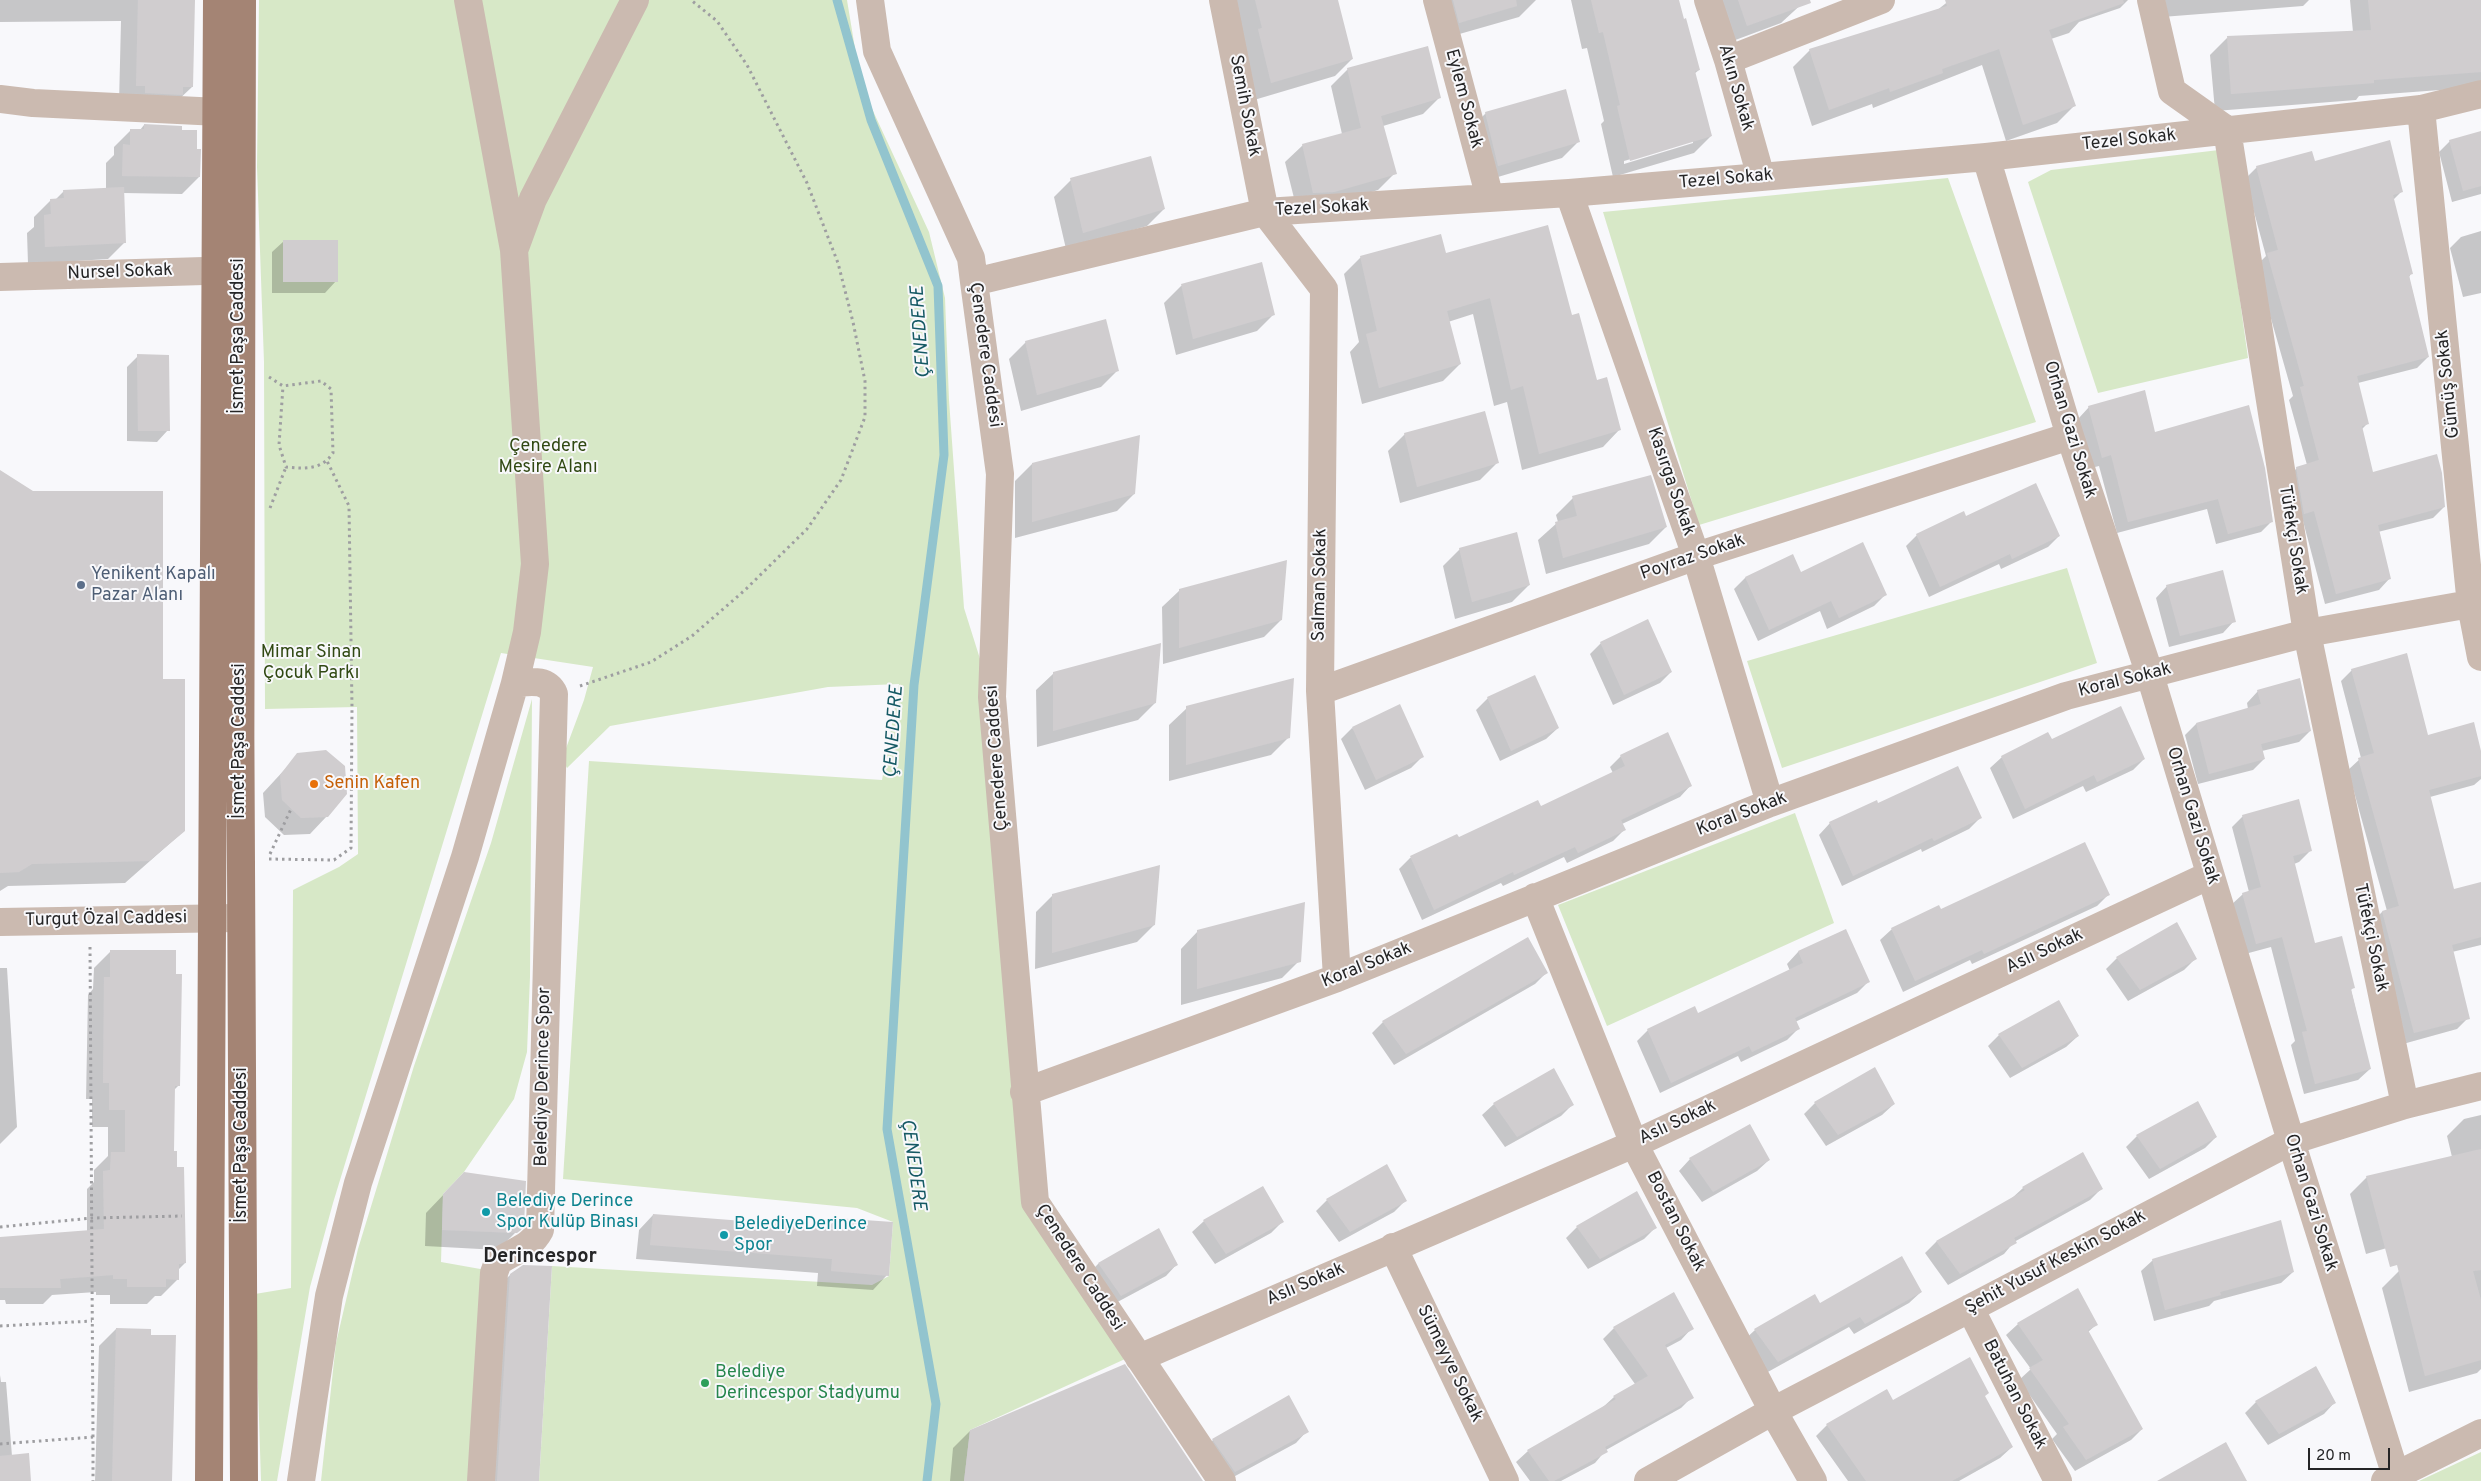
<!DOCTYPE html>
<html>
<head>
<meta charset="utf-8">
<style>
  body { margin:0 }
  #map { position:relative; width:2481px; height:1481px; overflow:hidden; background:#f8f8fb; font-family:Overpass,sans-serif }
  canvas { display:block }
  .scale { position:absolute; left:2308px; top:1448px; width:82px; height:22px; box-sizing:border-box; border:2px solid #252526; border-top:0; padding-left:6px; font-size:15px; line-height:18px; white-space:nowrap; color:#252526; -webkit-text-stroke:4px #f8f8fb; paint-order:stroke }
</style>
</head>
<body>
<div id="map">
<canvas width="2481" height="1481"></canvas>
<div class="scale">20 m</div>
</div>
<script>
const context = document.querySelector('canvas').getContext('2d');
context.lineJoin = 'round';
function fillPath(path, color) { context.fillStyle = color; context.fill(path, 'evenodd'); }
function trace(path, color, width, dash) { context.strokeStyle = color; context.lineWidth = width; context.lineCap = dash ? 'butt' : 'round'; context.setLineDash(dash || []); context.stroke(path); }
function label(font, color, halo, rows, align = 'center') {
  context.font = font + ' Overpass,sans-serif'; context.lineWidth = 4; context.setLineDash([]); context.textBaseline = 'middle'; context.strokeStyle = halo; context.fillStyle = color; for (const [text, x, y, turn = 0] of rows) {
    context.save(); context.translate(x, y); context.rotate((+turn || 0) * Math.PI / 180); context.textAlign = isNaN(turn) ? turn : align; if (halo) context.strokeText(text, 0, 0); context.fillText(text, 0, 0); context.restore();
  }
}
fillPath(new Path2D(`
  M259,0H847L861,85L929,232L945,298L949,400L964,608L992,697L1035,1202L1136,1354L970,1430L964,1481H539L552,1266L872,1285L889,1276L893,1222L857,1208L563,1179L589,761L882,780L899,684L828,687L610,726L567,768L562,759L584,700L593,667L501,653L333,1203L310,1287L277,1481H261L255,1294L291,1288L293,890L339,867L358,854L357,707L265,709L264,362L257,167Z
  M2219,150L2248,358L2098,393L2028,182L2051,170Z
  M1948,178L2036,422L1699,525L1603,212Z
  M2067,568L2097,663L1782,768L1747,661Z
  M532,699L530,977L527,1052L514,1099L464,1172L443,1194L441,1262L486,1270L472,1481H321L336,1343L358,1249L414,1066L491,843Z
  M1795,813L1834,923L1607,1026L1558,905Z
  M2481,1452V1481H2419Z`), '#d7e8c7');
fillPath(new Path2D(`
  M0,0H193L192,87L174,104L119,103L121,21L0,22Z
  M1235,0H1336L1352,59L1335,76L1254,100Z
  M1439,0H1536L1519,17L1442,39Z
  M1571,0H1677L1699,70L1694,74L1711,136L1694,153L1613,177L1601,124L1604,121L1587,48L1582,49ZM1693,141V143L1624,164V161Z
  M1716,0H1806L1781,23L1730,42Z
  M1950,0H2128L2120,8L2079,22L2069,33L2051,39L2074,106L2057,123L2006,141L1982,65L1873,108L1872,104L1812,126L1793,67L1810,50L1936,11Z
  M2161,0H2309L2303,6L2162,17Z
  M2350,0H2481V87L2359,96L2356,100L2215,111L2210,55L2227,38L2353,32Z
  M1348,69L1440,97L1423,114L1383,126L1395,173L1378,190L1316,209L1297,210L1285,162L1303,145L1342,134L1331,86Z
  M1486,113L1579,141L1562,158L1481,182L1469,130Z
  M144,125L181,131L195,150L199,177L182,194L123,193L125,242L108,259L28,264L27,233L34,227V217L51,200H55L64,191L106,189V163L114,155V147L131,130H140Z
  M2481,132V194L2452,202L2439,152L2450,141Z
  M2314,162L2402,191L2393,200L2411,274L2409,277L2428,357L2417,368L2358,383L2368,423L2361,430L2372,473L2444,507L2433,518L2378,532L2390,578L2379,590L2325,604L2303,521L2286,479L2297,468L2307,465L2289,400L2293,396L2256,266L2266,256L2245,179L2257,167Z
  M1071,180L1164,209L1147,226L1066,249L1054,197Z
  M2481,231V293L2463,297L2450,248L2461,237Z
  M284,241L336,281L325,293H272V252Z
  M1445,254L1596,382L1620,429L1603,447L1522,470L1507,402L1494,406L1473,314L1448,322L1460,364L1443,381L1362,404L1350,352L1359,342L1344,274L1361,257Z
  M1261,264L1274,314L1257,331L1176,355L1164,303L1181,286Z
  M1026,342L1118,370L1101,387L1021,411L1009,359Z
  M138,356L168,430L157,442L127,441V367Z
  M2089,407L2154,433L2272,521L2261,532L2216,544L2207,509L2117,533L2099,466L2091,468L2078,419Z
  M1405,434L1497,463L1480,480L1400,503L1388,451Z
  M1032,464L1134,494L1117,511L1015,538V481Z
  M0,478L162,680L184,831L125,883L8,886L0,891Z
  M1573,498L1666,527L1649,544L1546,574L1538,540L1558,522L1556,515Z
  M1965,517L2059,536L2048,547L2001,569L1999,564L1929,597L1906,546L1917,535Z
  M1460,549L1529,585L1512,602L1455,619L1443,566Z
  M1792,556L1800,573L1885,595L1874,606L1827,629L1820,611L1758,641L1734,589L1745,578Z
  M2167,586L2234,621L2223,633L2169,647L2156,598Z
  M1180,590L1281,620L1264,637L1163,664L1162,607Z
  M1601,643L1671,672L1660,683L1613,705L1590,654Z
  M2352,670L2427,737L2481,756V779L2474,785L2430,797L2453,891L2481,883V945L2452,952L2468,1018L2457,1029L2403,1044L2371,923L2382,912L2387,911L2348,770L2361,758L2341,681Z
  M1054,673L1155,703L1138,720L1037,747L1036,690Z
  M2258,691L2310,731L2299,742L2262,751L2264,759L2253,770L2198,784L2185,735L2196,724L2248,709L2247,703Z
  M1488,698L1558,728L1546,739L1500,761L1476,710Z
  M1187,708L1288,738L1271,755L1169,781V725Z
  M1352,728L1422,757L1411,768L1365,790L1341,739Z
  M2051,741L2144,759L2133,770L2086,792L2083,786L2013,819L1990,768L2002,757Z
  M298,755L327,816L310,834L284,835L265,817L263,793Z
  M1621,756L1691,785L1680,797L1622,824L1624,830L1613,841L1567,863L1564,857L1503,886L1501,883L1422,920L1399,869L1410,858L1457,835L1458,839L1540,808L1613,773L1610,767Z
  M1878,805L1980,818L1969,829L1922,852L1921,849L1842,886L1819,835L1830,823Z
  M2243,816L2310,851L2299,862L2294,864L2314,945L2353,988L2351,990L2370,1069L2358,1080L2304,1094L2291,1045L2295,1041L2271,947L2245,954L2231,905L2243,894L2249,892L2232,827Z
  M1053,895L1154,925L1137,942L1035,969L1036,912Z
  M2108,895L2097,906L1972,964L1970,960L1903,992L1880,940L1892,929L1940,911Z
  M1845,930L1868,982L1857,993L1795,1022L1798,1029L1787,1040L1741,1062L1738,1056L1660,1093L1637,1041L1648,1030L1698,1014L1790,971L1787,964L1798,952Z
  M1198,931L1299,961L1282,978L1181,1005V949Z
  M111,951L179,1085L173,1091V1152L185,1263L178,1270V1279L161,1296H155L147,1304H110V1295H96V1292L52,1295L43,1304H6L5,1300H0V1239L87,1232V1189L94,1182V1170L108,1156V1127H92V1099H86L88,995L93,989L94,968Z
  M2117,958L2195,959L2184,970L2128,1001L2106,969Z
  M0,968H7L17,1127L0,1144Z
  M1546,973L1535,984L1394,1065L1372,1033L1383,1022Z
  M1999,1035L2078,1036L2066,1047L2010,1078L1988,1046Z
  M1553,1070L1572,1105L1561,1116L1505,1147L1482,1115L1494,1104Z
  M1815,1103L1894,1104L1882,1115L1826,1146L1804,1114Z
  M2481,1115V1221L2366,1254L2350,1194L2367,1177L2452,1157L2447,1136L2464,1119Z
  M1750,1125L1769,1160L1757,1171L1702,1202L1679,1171L1690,1159Z
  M2137,1136L2216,1137L2205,1148L2149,1179L2126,1147Z
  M2083,1154L2101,1189L2090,1200L2014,1242L2004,1254L1948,1285L1925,1253L1936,1242L2011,1199L2023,1188Z
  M1263,1187L1282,1222L1271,1233L1215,1264L1192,1232L1204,1221Z
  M447,1191L523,1225L498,1250L425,1246L426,1213Z
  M1327,1200H1406L1394,1212L1339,1242L1316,1211Z
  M653,1215L826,1229L836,1219L887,1275L873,1290L817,1286L818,1273L636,1259L639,1230Z
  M1577,1227H1656L1644,1239L1588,1269L1566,1238Z
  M1158,1230L1177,1264L1166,1276L1110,1306L1087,1275L1098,1264Z
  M2481,1252V1369L2477,1373L2409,1392L2382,1288L2399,1271Z
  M2153,1260L2293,1272L2281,1283L2214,1301L2209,1306L2154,1321L2141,1271Z
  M512,1273L538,1481H492L506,1279Z
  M2077,1290L2096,1325L2088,1332L2142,1429L2131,1440L2075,1471L2052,1439L2057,1434L2019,1380L2031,1369L2006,1335L2018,1324Z
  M1921,1292L1909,1303L1854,1334L1849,1327L1766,1373L1743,1341L1755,1330L1814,1296L1819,1305Z
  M1614,1328H1692L1681,1340L1666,1348L1692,1397L1681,1408L1606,1450L1595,1463L1561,1481H1530L1516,1462L1528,1451L1602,1408L1614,1397L1635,1384L1603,1339Z
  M116,1329L170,1481H95L99,1346Z
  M0,1375L1,1382H6L12,1456L30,1481H0Z
  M1984,1397L2012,1447L2000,1458L1959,1481H1848L1816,1436L1827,1425Z
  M2256,1402H2335L2324,1414L2268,1445L2245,1413Z
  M970,1431L1202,1481H950L953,1448Z
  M1307,1431L1296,1443L1226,1481L1202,1451L1213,1440Z`), '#0003');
trace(new Path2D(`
  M837,0L871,120L938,286L944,455L914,685L887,1129L936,1404L927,1481`), '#92c4ce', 9);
fillPath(new Path2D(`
  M138,0H195L193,87H183V95L145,93V86H136Z
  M1255,0H1338L1353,59L1271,83L1258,29L1262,28Z
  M1453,0H1516L1517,6L1459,23Z
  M1591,0H1679L1684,19L1686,18L1700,70L1695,71L1712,136L1630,161L1617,106L1620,105L1603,32L1599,33Z
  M1738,0H1810L1811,3L1747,26Z
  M1945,0H2123L2124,3L2049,30L2076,106L2023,125L1999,49L1942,69L1943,73L1890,92L1889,88L1829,110L1809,49L1947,6Z
  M2368,0H2481V72L2374,80V83L2231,94L2227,36L2371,30Z
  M1428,46L1441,98L1381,116L1397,174L1334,192L1313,193L1302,144L1361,128L1347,68Z
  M1566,89L1580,142L1498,166L1485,112Z
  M144,124L182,126V130H197V149H201L200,177L122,176L123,144L130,145V129H144Z
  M2481,131V186L2463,191L2449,140Z
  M2390,140L2403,192L2393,195L2413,274L2409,275L2429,357L2357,376L2369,424L2362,426L2373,472L2437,454L2442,473L2445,507L2378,525L2391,579L2336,594L2314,511L2304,514L2296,467L2319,460L2300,387L2304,386L2267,253L2278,250L2256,166L2312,151L2315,161Z
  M1151,156L1165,209L1083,233L1070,178Z
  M124,187L126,243L45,247L44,215L51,214L50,199L64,198L63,190Z
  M1548,225L1572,315L1579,313L1597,380L1607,377L1621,430L1539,454L1523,386L1511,390L1490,298L1447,311L1461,364L1379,388L1366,334L1377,331L1360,256L1441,234L1446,253Z
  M283,240H338V282H283Z
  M1262,262L1275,315L1193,339L1181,284Z
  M1106,319L1119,371L1037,395L1025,341Z
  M137,354L169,355L170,431H138Z
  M2145,390L2155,432L2249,405L2265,468L2273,522L2228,534L2218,499L2128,522L2111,455L2102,458L2088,406Z
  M1485,411L1499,463L1417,487L1404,433Z
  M1140,435L1135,494L1032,522V463Z
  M0,470L33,491H163V679H185V831L149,861L32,864L19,872L0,873Z
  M1651,475L1667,527L1563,558L1555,522L1577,516L1572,496Z
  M2036,483L2060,536L2012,559L2010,554L1940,587L1916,534L1964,511L1966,516Z
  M1517,532L1530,585L1472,602L1459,548Z
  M1863,542L1887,595L1839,618L1831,601L1769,630L1745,577L1793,554L1801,572Z
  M1287,560L1282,620L1179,648V589Z
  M2223,570L2236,622L2180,636L2166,585Z
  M1648,619L1672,672L1624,695L1600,642Z
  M1161,643L1156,703L1053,731V672Z
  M2407,653L2428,735L2474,722L2481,751V776L2429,790L2454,889L2481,882V937L2452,945L2470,1019L2414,1033L2382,911L2399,906L2358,758L2374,753L2351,669Z
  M1535,675L1559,728L1511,751L1487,697Z
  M1294,678L1290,738L1186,765V706Z
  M2300,678L2311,731L2261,744L2265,759L2209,774L2196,723L2261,704L2257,690Z
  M1400,704L1424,757L1376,780L1352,727Z
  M2121,706L2145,759L2097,782L2094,775L2025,809L2001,756L2048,732L2052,739Z
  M1668,732L1692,786L1621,820L1626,830L1578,853L1575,847L1514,875L1513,872L1434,910L1410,856L1457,834L1459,837L1538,800L1541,806L1625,766L1620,755Z
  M326,750L345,766L347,794L328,817L301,818L282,800L280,775L297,753Z
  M1958,766L1982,818L1934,841L1932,838L1853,876L1829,822L1877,800L1878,803Z
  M2299,799L2312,851L2293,856L2315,943L2342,936L2355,988L2351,989L2371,1069L2315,1084L2302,1032L2307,1031L2282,937L2256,944L2242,893L2261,887L2242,815Z
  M2085,842L2110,895L1984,954L1982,950L1915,981L1891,928L1939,905L1941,909Z
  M1160,865L1155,925L1052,953V894Z
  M1305,902L1301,962L1197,989V930Z
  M2177,922L2197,959L2140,990L2116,957Z
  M1846,929L1870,982L1795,1018L1800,1029L1752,1052L1749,1046L1671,1083L1647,1029L1695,1006L1698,1013L1803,963L1798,951Z
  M1528,937L1548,973L1406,1054L1382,1021Z
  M110,950H176V974H182L180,1086H175L174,1151H177V1167H184L186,1263L179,1264V1280L166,1279V1287H127V1279H113V1275L60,1279L61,1288H0V1237L104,1229L103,1171L110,1170L111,1152H125V1110H109V1083H103L104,977H110Z
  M2059,1000L2079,1036L2022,1068L1998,1034Z
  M1875,1067L1895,1104L1838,1135L1814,1102Z
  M1554,1068L1574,1105L1517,1137L1493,1103Z
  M2198,1101L2217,1137L2160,1169L2136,1135Z
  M1750,1124L1770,1160L1713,1192L1689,1158Z
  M2481,1149V1270L2473,1271L2481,1300V1360L2425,1376L2397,1265L2390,1267L2366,1176Z
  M2083,1152L2103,1189L2014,1238L2017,1243L1960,1274L1936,1241L2025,1190L2022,1187Z
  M1387,1164L1407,1201L1350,1232L1326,1199Z
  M464,1172L526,1181L524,1225L521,1230L517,1233L442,1230L443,1194Z
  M1263,1186L1284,1222L1226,1254L1203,1220Z
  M1637,1191L1657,1228L1600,1259L1576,1226Z
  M653,1214L834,1228L835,1218L893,1222L889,1276L831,1271L832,1259L650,1245Z
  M2281,1220L2294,1272L2220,1292L2221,1295L2165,1310L2152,1259Z
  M1159,1228L1178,1265L1121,1296L1098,1263Z
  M1902,1256L1922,1292L1865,1324L1860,1317L1778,1362L1754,1329L1815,1294L1820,1303Z
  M523,1265L552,1266L539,1481H497L510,1274Z
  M2078,1288L2098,1325L2088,1330L2143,1429L2086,1460L2063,1427L2069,1424L2029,1368L2043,1360L2017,1323Z
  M1674,1292L1694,1329L1665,1345L1694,1398L1605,1447L1608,1452L1554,1481H1549L1527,1450L1616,1399L1613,1396L1648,1376L1613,1327Z
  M116,1328L151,1329V1335H176L172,1481H112Z
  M1970,1357L1989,1393L1985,1396L2013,1447L1952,1481H1866L1826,1424L1887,1389L1893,1400Z
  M1125,1364L1203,1481H964L970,1430Z
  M2316,1366L2336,1403L2279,1434L2255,1401Z
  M1289,1395L1309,1432L1235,1472L1212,1439Z
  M2226,1442L2247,1481H2157Z
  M29,1453L31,1481H0V1456Z`), '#d0cdcf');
trace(new Path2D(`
  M269,377L283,386L321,381L331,389L333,453C322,470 304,469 286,467L279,445L283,386
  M270,508L286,467
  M580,686L651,662L692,636L745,590L807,529L841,480L865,417V381L853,322L838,263L807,183L747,65L717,21L691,0
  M270,854L291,809
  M269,859L334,860L351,848L352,707L349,506L327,461
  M90,947L93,1437
  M0,1227L92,1218L182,1216
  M0,1326L92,1321
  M0,1444L93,1437V1481`), '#9e9ea1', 3, [2.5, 4]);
trace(new Path2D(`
  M870,0L877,51L971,258L974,282L1000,474L992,697L1035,1202L1222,1481
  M1223,0L1265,212L1324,289L1320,691L1337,978
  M1437,0L1490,198
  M1708,0L1728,60L1761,177
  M2151,0L2172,91L2227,130L2307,633L2405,1105
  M1728,60L1881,0
  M0,99L33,103L240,113
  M2421,109L2471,605L2481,657
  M1986,157L2070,436L2150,675L2291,1141L2396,1476
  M1569,193L1696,556L1770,803
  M515,248L533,199L635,0
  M0,277L238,270
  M974,282L1265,212L1569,193L1761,177L1986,157L2421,109L2481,94
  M1320,691L1696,556L2070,436
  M1535,897L1634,1144L1773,1411L1813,1481
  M0,922L236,918
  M1024,1092L1337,978L1770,803L2066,696L2307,633L2481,602
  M1393,1247L1505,1481
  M1970,1308L2058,1481
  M1139,1358L1634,1144L2210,875
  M301,1481L329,1296L358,1183L465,857L515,683L527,632L535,564L514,250L468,0
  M481,1481L494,1273L498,1262C514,1250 530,1249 540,1230L554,694C547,678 529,682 515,683
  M1648,1481L1773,1411L2291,1141L2405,1105L2481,1086
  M2385,1481L2481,1433`), '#cbbab0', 28);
trace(new Path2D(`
  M242,0C239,494 240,987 244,1481
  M209,1481L217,0`), '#a48474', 28);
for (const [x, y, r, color] of [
  [81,585,5,"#5c6f8a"],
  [314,784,5,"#e8710a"],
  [486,1212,5,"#0f9aa8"],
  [724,1235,5,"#0f9aa8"],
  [705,1383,5,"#2e9e5b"]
]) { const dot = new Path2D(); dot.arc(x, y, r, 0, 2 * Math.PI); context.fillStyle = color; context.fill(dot); trace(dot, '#f8f8fb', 2); }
label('18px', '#252526', '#f8f8fb', [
  ["Akın Sokak",1735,88,74],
  ["Eylem Sokak",1463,99,75],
  ["Semih Sokak",1244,106,79],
  ["Tezel Sokak",2129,141,-6],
  ["Tezel Sokak",1726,180,-5],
  ["Tezel Sokak",1322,209,-3],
  ["Nursel Sokak",120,273,-2],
  ["İsmet Paşa Caddesi",239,336,-90],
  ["Çenedere Caddesi",984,355,82],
  ["Gümüş Sokak",2449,384,-96],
  ["Orhan Gazi Sokak",2069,430,73],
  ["Kasırga Sokak",1670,482,71],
  ["Tüfekçi Sokak",2292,540,81],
  ["Poyraz Sokak",1693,558,-19],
  ["Salman Sokak",1321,585,-89],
  ["Koral Sokak",2125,681,-14],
  ["İsmet Paşa Caddesi",240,741,-90],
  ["Çenedere Caddesi",998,758,-94],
  ["Koral Sokak",1742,815,-21],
  ["Orhan Gazi Sokak",2192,816,73],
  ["Turgut Özal Caddesi",106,920,-1],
  ["Tüfekçi Sokak",2370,938,78],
  ["Aslı Sokak",2045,952,-25],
  ["Koral Sokak",1367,966,-22],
  ["Belediye Derince Spor",544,1077,-89],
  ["Aslı Sokak",1678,1123,-25],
  ["İsmet Paşa Caddesi",242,1145,-90],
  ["Orhan Gazi Sokak",2310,1203,73],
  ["Bostan Sokak",1675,1222,63],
  ["Şehit Yusuf Keskin Sokak",2056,1263,-28],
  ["Çenedere Caddesi",1079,1268,57],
  ["Aslı Sokak",1306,1285,-23],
  ["Sümeyye Sokak",1449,1364,64],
  ["Batuhan Sokak",2014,1395,63]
]);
label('18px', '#314913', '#f8f8fb', [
  ["Çenedere",548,447],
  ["Mesire Alanı",548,468],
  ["Mimar Sinan",311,653],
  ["Çocuk Parkı",311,674]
]);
label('18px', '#4e5e75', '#f8f8fb', [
  ["Yenikent Kapalı",91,575],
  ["Pazar Alanı",91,596]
], 'left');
label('18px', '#c56008', '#f8f8fb', [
  ["Senin Kafen",324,784]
], 'left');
label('18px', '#0d838f', '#f8f8fb', [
  ["Belediye Derince",496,1202],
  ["Spor Kulüp Binası",496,1223],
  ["BelediyeDerince",734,1225],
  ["Spor",734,1246]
], 'left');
label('18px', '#27864d', '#f8f8fb', [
  ["Belediye",715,1373],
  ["Derincespor Stadyumu",715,1394]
], 'left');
label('italic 19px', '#155964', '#f8f8fb', [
  ["ÇENEDERE",922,332,-94],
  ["ÇENEDERE",895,732,-86],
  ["ÇENEDERE",912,1165,82]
]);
label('bold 20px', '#252526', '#f8f8fb', [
  ["Derincespor",540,1258]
]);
</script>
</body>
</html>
